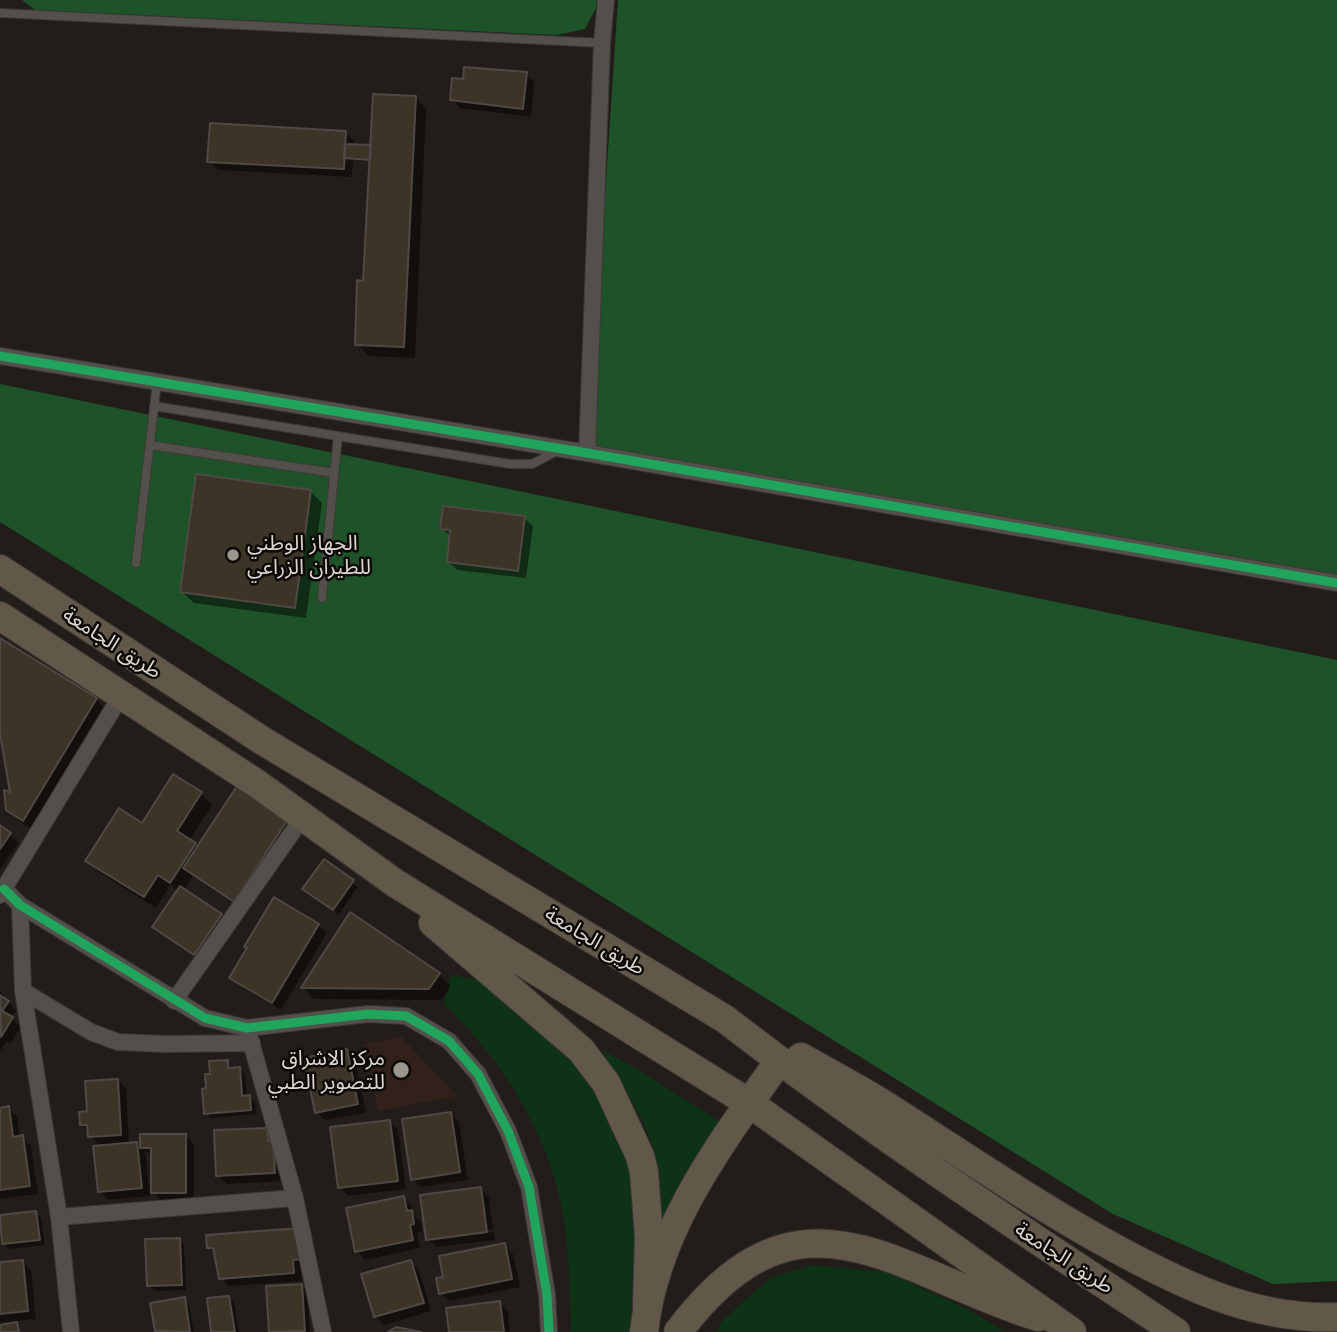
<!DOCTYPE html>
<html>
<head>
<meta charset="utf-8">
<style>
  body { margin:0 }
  canvas { display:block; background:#221d18 }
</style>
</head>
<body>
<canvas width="1337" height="1332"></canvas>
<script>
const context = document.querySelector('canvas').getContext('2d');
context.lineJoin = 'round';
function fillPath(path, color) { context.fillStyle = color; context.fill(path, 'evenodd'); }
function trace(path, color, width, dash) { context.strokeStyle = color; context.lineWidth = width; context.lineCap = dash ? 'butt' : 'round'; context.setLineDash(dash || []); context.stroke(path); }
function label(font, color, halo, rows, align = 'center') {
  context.font = font + ' "Golos Text","Noto Sans Arabic",sans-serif'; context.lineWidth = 5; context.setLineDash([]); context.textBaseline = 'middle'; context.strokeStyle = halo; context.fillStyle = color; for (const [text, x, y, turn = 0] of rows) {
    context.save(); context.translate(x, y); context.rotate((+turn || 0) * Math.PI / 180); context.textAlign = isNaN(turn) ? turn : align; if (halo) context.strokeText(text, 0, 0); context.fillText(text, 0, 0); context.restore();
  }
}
fillPath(new Path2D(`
  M401,1037L457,1096L378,1111L364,1044Z`), '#31211a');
fillPath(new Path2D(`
  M451,975L499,984L597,1078L632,1169L638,1214L630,1332H571C570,1300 570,1268 566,1236C557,1147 508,1065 444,1004Z
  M602,1050L637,1069L719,1121L661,1233C661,1209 661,1186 657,1162C649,1123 622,1085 602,1050Z
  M812,1265L886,1272L967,1309L1005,1332H717L722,1321L770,1278Z`), '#0d3216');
fillPath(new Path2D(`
  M22,0H597L596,8L585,29L556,35L35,10Z
  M618,0H1337V583L588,453Z
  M0,384L1337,660V1281L1273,1284L1113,1214L0,522Z`), '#1e5329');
fillPath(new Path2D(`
  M526,74L534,82L531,117L460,108L452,99L465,81Z
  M415,97L426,109L415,358L369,356L357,344L365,283L371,161L353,160L352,177L218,170L209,161L345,133L354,141L353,146L372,147Z
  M311,492L322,503L306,618L194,603L182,592Z
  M524,518L533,526L526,578L457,570L448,561L451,538L442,528Z
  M0,640L96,699L107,710L35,831L19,821L7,809L12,795L0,724Z
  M201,793L212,805L189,841L198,848L287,821L298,832L246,912L193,876L184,890L221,915L229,923L204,962L163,935L155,927L178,891L170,885L156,908L99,872L88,861L143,825Z
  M0,827L19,843L0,869Z
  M324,862L358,887L339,914L310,894Z
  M350,914L439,975L451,986L441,1000L314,999L303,988Z
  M318,925L327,933L281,1010L240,986L231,978Z
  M0,991L16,1011L11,1018L21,1027L10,1044L6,1042L0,1051Z
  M347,1051L355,1060L366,1113L325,1120L316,1112Z
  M227,1062L233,1069H239L245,1074L247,1097L255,1102L256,1114L211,1118L206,1113L212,1075Z
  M118,1080L126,1089L129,1144L137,1143L142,1149V1135H185L194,1144V1201H161L153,1192V1156L145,1151L150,1196L108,1200L100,1192L101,1147L81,1124Z
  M8,1108L17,1117L20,1138L22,1137L31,1146L38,1194L0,1199V1109Z
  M450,1113L459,1122L468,1180L421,1187L412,1179Z
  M390,1122L398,1130L406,1189L348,1196L340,1187Z
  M267,1130L275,1139L283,1181L227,1184L218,1175Z
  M481,1189L489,1198L493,1229L432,1237V1241L494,1232L495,1240L436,1247L428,1239Z
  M403,1198L412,1206L413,1215L420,1221L422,1232L417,1233L420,1248L365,1260L357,1251Z
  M36,1213L41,1218L45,1245L9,1249L4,1243Z
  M299,1230L310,1267L301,1268L302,1281L229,1286L220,1278L216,1255L209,1248Z
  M179,1240L184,1245L186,1290L155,1291L149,1286Z
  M504,1245L513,1254L520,1287L449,1301L441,1293Z
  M23,1262L31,1270L36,1319L0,1323V1264Z
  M411,1262L419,1270L431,1311L384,1325L375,1316Z
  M301,1285L307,1291L310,1332H271L268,1288Z
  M229,1298L234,1303L239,1332H212Z
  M184,1299L189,1304L194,1332H158L156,1330Z
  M499,1303L508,1311L510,1332H451Z`), '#0007');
const building = new Path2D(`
  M464,67L527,72L523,109L450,100L452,78L463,79Z
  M373,94L416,96L404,347L355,345L357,280L363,281Z
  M210,123L346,131L344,169L207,162Z
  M345,144L371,145L370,160L344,158Z
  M196,474L311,490L295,608L180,592Z
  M443,506L525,516L518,571L447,562L450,530L440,529Z
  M0,638L97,698L23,821L6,810L4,790L10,792L0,734Z
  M173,774L202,792L177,831L196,843L170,883L158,875L144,897L85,861L119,808L142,823Z
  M237,786L288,819L234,902L183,868Z
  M0,825L11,833L0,849Z
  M324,859L354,880L333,910L302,889Z
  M180,886L222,914L194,955L152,927Z
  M274,897L319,924L272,1003L229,978L247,948L244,947Z
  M350,912L440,973L429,989L301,988Z
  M0,995L9,1001L2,1011L13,1017L1,1037Z
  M347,1049L358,1104L315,1113L304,1058Z
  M228,1060V1068L240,1067L242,1096L250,1095L251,1110L204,1114L202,1089L206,1088L205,1074H210L209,1061Z
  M118,1079L121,1135L88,1137L87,1125H80L79,1112L87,1111L85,1081Z
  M9,1106L13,1137L23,1135L30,1186L0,1190V1108Z
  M451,1112L460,1172L411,1180L402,1119Z
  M390,1120L398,1181L338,1188L330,1127Z
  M267,1128L268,1141L273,1140L275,1173L216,1176L214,1130Z
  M140,1134H186V1193H151V1148H140Z
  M137,1142L142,1188L98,1192L93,1146Z
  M481,1187L487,1232L426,1240L420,1195Z
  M404,1196L407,1211L412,1210L414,1224L410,1225L413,1240L355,1252L346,1208Z
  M36,1211L40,1240L2,1244L0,1215Z
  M300,1228L302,1259L293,1260L294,1273L219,1279L213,1248H207L206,1235Z
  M180,1238L182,1285L147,1286L145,1239Z
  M505,1243L512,1279L439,1294L436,1278L443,1277L439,1256Z
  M23,1260L28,1311L0,1314V1262Z
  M411,1260L424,1303L374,1317L361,1274Z
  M302,1284L305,1331L269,1332L266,1286Z
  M229,1296L235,1332H211L207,1298Z
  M185,1297L190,1332L155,1331L150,1303Z
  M500,1301L504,1332H449L446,1308Z
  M17,1322L19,1332H0V1325Z
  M396,1327L421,1332H388Z`);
fillPath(building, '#3d3428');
trace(building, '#4e4944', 2);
const service = new Path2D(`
  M0,13L602,43
  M154,406L510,464H532L557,451
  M150,445L334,473
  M136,563L157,382
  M322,598L338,436`);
const minor = new Path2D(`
  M0,356L587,453L1337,583
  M587,453L602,43L606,0
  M4,889L20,905L205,1018L247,1028L368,1014L406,1016L449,1041L478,1074L508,1131L529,1187L547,1295L549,1332
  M0,895L122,694
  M20,905L23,991L59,1217L71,1332
  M23,991L91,1032L118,1042L165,1044L252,1043
  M174,1001L303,817
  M247,1028L295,1198L323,1332
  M59,1217L295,1198`);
const trunk = new Path2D(`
  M0,569L263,741L725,1019C870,1131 1023,1231 1176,1332
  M0,616L256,783L395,883L749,1103L1072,1332
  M433,923L581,1050L606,1083L640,1156L644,1172L649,1237L647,1306
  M801,1057C829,1073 858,1088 885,1105C957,1151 1027,1199 1102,1241C1174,1281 1252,1321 1337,1317
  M644,1332C655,1229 721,1143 779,1061
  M678,1332C800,1170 892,1271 1038,1317`);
trace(service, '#3d3835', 10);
trace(minor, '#3d3835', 18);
trace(trunk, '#3d3835', 30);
trace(service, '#53504c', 8);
trace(minor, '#53504c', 16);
trace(trunk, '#62584a', 28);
trace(new Path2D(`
  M0,356L587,453L1337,583
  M4,889L20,905L205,1018L247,1028L368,1014L406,1016L449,1041L478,1074L508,1131L529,1187L547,1295L549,1332`), '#20a55d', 9);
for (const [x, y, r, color] of [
  [233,555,7,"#9b9590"],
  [401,1070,9,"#9b9590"]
]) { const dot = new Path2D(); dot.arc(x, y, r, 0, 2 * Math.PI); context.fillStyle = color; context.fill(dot); trace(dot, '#0c0905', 2.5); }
label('21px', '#dcd6d0', '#0c0905', [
  ["الجهاز الوطني",247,543],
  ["للطيران الزراعي",247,567],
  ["مركز الاشراق",385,1058,"right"],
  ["للتصوير الطبي",385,1082,"right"]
], 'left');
label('21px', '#dcd6d0', '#0c0905', [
  ["طريق الجامعة",112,643,33],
  ["طريق الجامعة",595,941,31],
  ["طريق الجامعة",1064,1258,33]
]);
</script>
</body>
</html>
